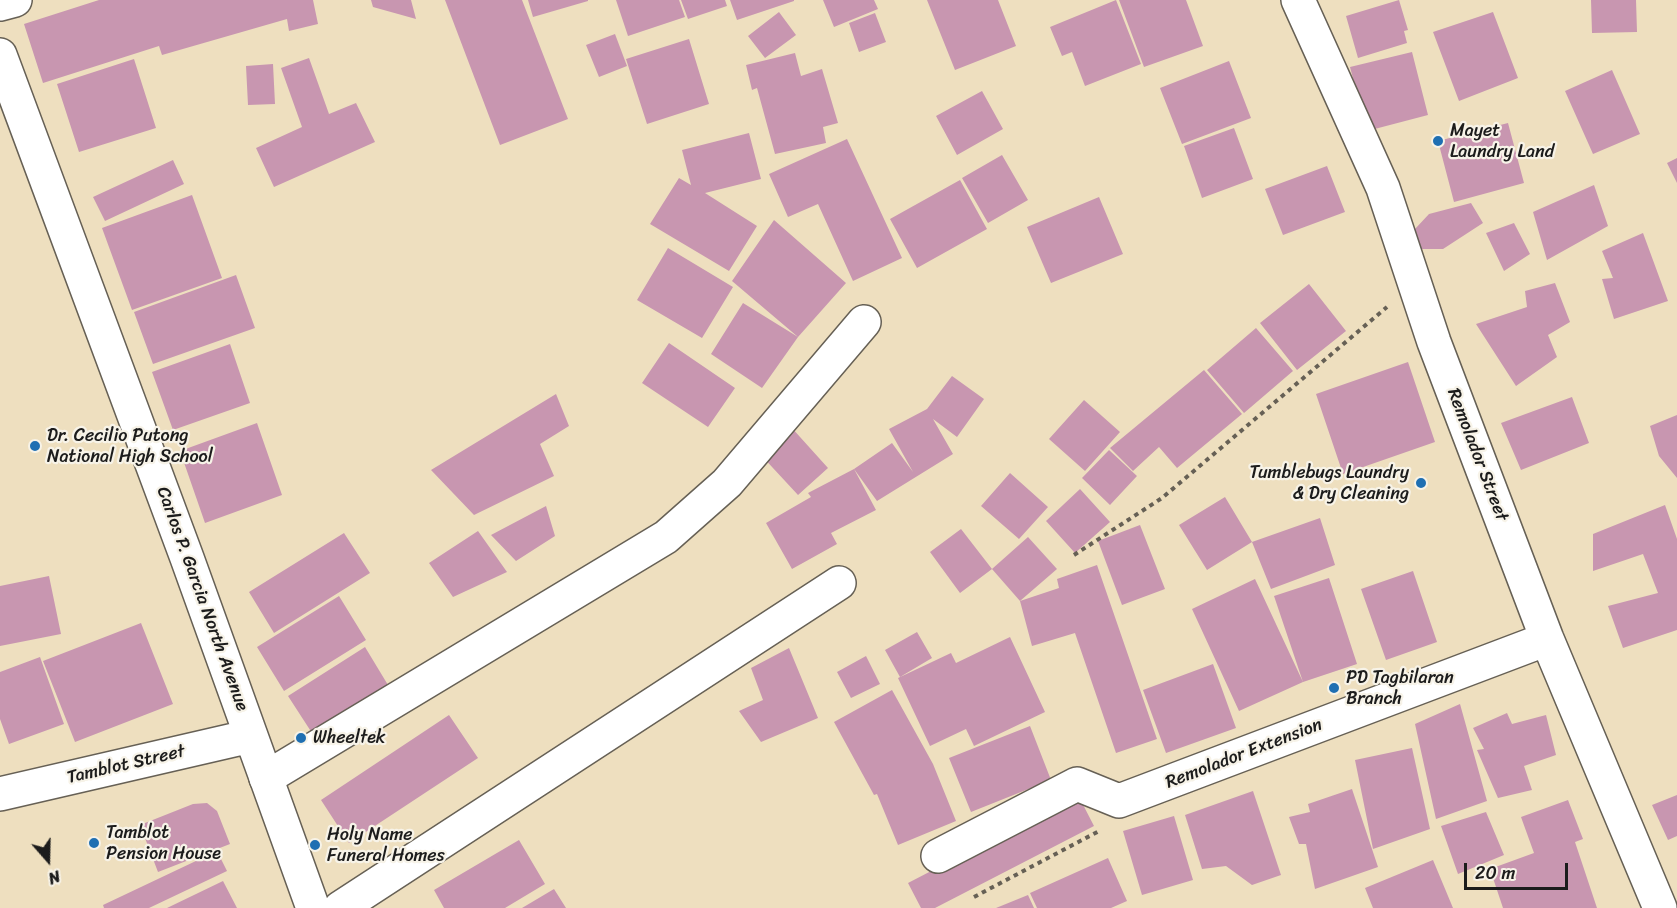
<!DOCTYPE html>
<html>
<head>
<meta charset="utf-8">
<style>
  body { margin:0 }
  #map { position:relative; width:1677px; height:908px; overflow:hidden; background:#eedfbf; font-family:Sriracha,sans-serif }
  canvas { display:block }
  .north { position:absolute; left:18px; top:830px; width:60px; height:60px; -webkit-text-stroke:4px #f7f3e8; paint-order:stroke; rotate:160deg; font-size:16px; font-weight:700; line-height:24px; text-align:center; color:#1c1c1c }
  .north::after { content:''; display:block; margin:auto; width:21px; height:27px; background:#1c1c1c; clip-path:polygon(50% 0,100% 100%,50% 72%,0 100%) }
  .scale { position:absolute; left:1464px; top:863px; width:104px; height:27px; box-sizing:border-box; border:3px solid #1c1c1c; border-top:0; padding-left:8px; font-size:18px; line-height:21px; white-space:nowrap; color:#1c1c1c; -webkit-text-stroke:4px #f7f3e8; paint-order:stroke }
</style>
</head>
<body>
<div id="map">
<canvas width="1677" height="908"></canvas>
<div class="north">N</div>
<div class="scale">20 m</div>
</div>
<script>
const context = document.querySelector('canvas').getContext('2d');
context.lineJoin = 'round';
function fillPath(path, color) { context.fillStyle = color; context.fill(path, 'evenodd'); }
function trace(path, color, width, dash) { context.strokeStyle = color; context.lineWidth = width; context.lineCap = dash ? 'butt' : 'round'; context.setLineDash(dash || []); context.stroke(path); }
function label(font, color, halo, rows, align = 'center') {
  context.font = font + ' Sriracha,sans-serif'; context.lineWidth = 4.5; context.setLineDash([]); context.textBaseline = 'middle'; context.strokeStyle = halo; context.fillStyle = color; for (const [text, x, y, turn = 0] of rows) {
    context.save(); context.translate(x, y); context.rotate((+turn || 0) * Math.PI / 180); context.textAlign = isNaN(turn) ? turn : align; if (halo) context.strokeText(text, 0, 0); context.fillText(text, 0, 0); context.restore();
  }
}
fillPath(new Path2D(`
  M99,0H313L318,24L289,31L287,19L162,55L159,46L43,83L24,24Z
  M371,0H411L416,19L373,7Z
  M445,0H522L568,119L500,145Z
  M528,0H588V1L533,17Z
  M616,0H679L685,17L628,36Z
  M681,0H725L727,6L688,19Z
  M730,0H794V1L737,20Z
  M823,0H874L878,9L834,27Z
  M927,0H998L1016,46L955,70Z
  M1116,0L1141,64L1085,86L1072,52L1062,56L1050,27Z
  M1119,0H1186L1203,46L1144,67Z
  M1399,0L1408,30L1404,31L1407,43L1358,58L1346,16Z
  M1591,0H1636L1637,32L1592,33Z
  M779,12L796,35L765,58L748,36Z
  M1493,12L1518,78L1459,101L1433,32Z
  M875,13L886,42L859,52L849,23Z
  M615,34L627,66L599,77L586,45Z
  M689,39L709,104L647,124L626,59Z
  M1412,52L1428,115L1367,131L1350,67Z
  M795,53L801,76L822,69L838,123L823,127L826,143L775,154L757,88L752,90L746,65Z
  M309,58L329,114L356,103L375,142L274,187L256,148L302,127L281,68Z
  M134,59L156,128L79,152L57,84Z
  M1229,61L1251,118L1182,144L1160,88Z
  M273,64L275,104L248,105L246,66Z
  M1612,70L1640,134L1593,154L1565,91Z
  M982,91L1003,129L957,155L936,116Z
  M1508,123L1524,183L1454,202L1438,141Z
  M1234,128L1253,179L1202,198L1184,146Z
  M749,133L761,179L705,193L757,226L729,271L650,224L679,178L691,185L682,150Z
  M847,139L902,258L853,281L818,204L788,217L769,174Z
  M1002,155L1028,200L988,223L962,178Z
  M1677,158V183L1667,163Z
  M173,160L184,184L105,221L93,197Z
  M1327,166L1345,212L1283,235L1265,189Z
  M960,180L987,229L917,268L890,219Z
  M1594,185L1608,226L1547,260L1533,212Z
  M192,195L222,278L132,310L102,228Z
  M1099,197L1123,254L1051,283L1027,227Z
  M1471,203L1483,223L1443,249H1421L1415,229L1429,214Z
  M774,220L846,283L798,337L732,281Z
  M1514,223L1530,254L1504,271L1486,233Z
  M1643,233L1668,301L1614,319L1602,279L1613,278L1602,251Z
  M668,248L733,287L702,338L637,300Z
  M236,275L255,328L153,364L134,312Z
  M1555,283L1570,322L1548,335L1557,357L1516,386L1476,324L1527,307L1525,291Z
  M1309,284L1346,331L1297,370L1260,323Z
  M743,303L798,337L762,388L711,354Z
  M1256,328L1293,371L1244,413L1207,370Z
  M669,343L735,388L708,427L642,383Z
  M230,344L250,403L173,430L152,372Z
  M1408,362L1435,442L1343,474L1316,394Z
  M1204,370L1242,414L1177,468L1159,447L1133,471L1110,448Z
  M952,376L984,399L957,437L933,419L953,454L877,501L854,469L892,443L913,472L889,429L927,409Z
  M556,394L569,426L540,444L554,476L474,515L431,470Z
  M1572,397L1589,443L1521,470L1501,423Z
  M1084,400L1120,432L1085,471L1049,439Z
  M1677,415V478L1659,456L1650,426Z
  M257,423L282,495L205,523L180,451Z
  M791,427L828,468L798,495L760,454Z
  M1109,450L1137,476L1110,505L1082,478Z
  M854,469L876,510L831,533L837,544L792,569L766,523L811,497L808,493Z
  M1010,473L1048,507L1019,539L981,506Z
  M1080,489L1110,522L1075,553L1046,521Z
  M1225,497L1252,542L1207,570L1179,525Z
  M1665,505L1677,539V630L1623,648L1608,606L1658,593L1643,554L1593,571V534Z
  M546,506L555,536L516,561L491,535Z
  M1320,518L1335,565L1271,589L1252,542Z
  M1140,525L1165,589L1122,605L1098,541Z
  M961,529L992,569L1028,537L1057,569L1020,601L992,569L960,593L930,552Z
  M478,531L507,572L453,597L429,563Z
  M344,533L370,573L274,633L249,592Z
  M1097,565L1157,739L1116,753L1075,633L1032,646L1020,601L1059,588L1057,579Z
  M1413,571L1437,642L1386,660L1361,589Z
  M49,576L61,634L0,646V586Z
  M1329,578L1357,664L1303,682L1239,711L1192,609L1255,579L1303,682L1274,596Z
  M339,596L366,640L284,691L257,647Z
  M141,623L173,704L75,742L43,661Z
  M917,632L932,658L900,677L885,650Z
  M1010,637L1045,712L974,746L966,729L930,746L898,678L951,653L956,663Z
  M365,647L388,685L312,733L288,696Z
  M789,648L818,718L761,742L739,711L763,700L751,668Z
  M866,656L880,684L851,698L837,672Z
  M40,657L64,724L9,744L0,719V672Z
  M1213,664L1236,728L1166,753L1143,690Z
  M892,690L933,764L956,821L898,845L877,794L874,795L834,722Z
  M1460,704L1487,801L1436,819L1415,724Z
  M1507,713L1512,724L1546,715L1556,755L1524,766L1532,790L1498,798L1477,750L1484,749L1473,728Z
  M449,715L478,758L349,843L321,800Z
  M1030,726L1051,780L971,812L949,758Z
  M1412,748L1430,829L1373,849L1355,760Z
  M1352,789L1378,867L1315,889L1306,844H1299L1289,817L1310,812L1308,804Z
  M1253,791L1281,875L1252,885L1226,866L1202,869L1185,815Z
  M1078,795L1094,826L935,908H921L908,883Z
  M1677,795V836L1668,840L1652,805Z
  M1568,800L1583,839L1575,842L1597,908H1503L1490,869L1534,853L1521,817Z
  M207,803L217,811L230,844L158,872L140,825L193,804Z
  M1486,812L1504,855L1458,874L1441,826Z
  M1174,816L1193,880L1142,895L1123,831Z
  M519,840L545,884L505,908H444L434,890Z
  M217,851L227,871L149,908H104L103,905Z
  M1108,858L1127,901L1111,908H1037L1030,893Z
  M1433,860L1453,908H1373L1365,888Z
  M223,881L237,908H167Z
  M554,889L566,908H522Z
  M1028,895L1034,908H996Z`), '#c896b0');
const minor = new Path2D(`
  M1298,0L1383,188L1434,342L1547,639L1660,908
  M266,778L666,537L727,483L864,322
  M938,856L1077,784L1119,801L1547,639
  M340,908L839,583`);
const major = new Path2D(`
  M0,4L15,0
  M0,55L187,558L313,908
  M0,794L251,736`);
trace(minor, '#666055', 36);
trace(major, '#666055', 36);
trace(new Path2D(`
  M1074,555L1162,498L1387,307
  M974,897L1101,830`), '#666055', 4, [4.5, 4.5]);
trace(minor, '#fff', 33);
trace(major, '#fff', 33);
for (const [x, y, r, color] of [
  [1438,141,6,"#1f6fb2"],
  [35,446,6,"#1f6fb2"],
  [1421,483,6,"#1f6fb2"],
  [1334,688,6,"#1f6fb2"],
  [301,738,6,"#1f6fb2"],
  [94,843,6,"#1f6fb2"],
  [315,845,6,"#1f6fb2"]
]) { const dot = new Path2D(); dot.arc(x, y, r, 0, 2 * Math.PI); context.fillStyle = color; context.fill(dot); trace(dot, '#f7f3e8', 2); }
label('18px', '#1c1c1c', '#f7f3e8', [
  ["Mayet",1450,131],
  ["Laundry Land",1450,152],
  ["Dr. Cecilio Putong",47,436],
  ["National High School",47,457],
  ["Tumblebugs Laundry",1409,473,"right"],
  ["& Dry Cleaning",1409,494,"right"],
  ["PD Tagbilaran",1346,678],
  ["Branch",1346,699],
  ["Wheeltek",313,738],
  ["Tamblot",106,833],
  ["Pension House",106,854],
  ["Holy Name",327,835],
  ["Funeral Homes",327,856]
], 'left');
label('18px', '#1c1c1c', '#f7f3e8', [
  ["Remolador Street",1477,455,69],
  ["Carlos P. Garcia North Avenue",202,599,70],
  ["Remolador Extension",1244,754,-21],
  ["Tamblot Street",126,765,-13]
]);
</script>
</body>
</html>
